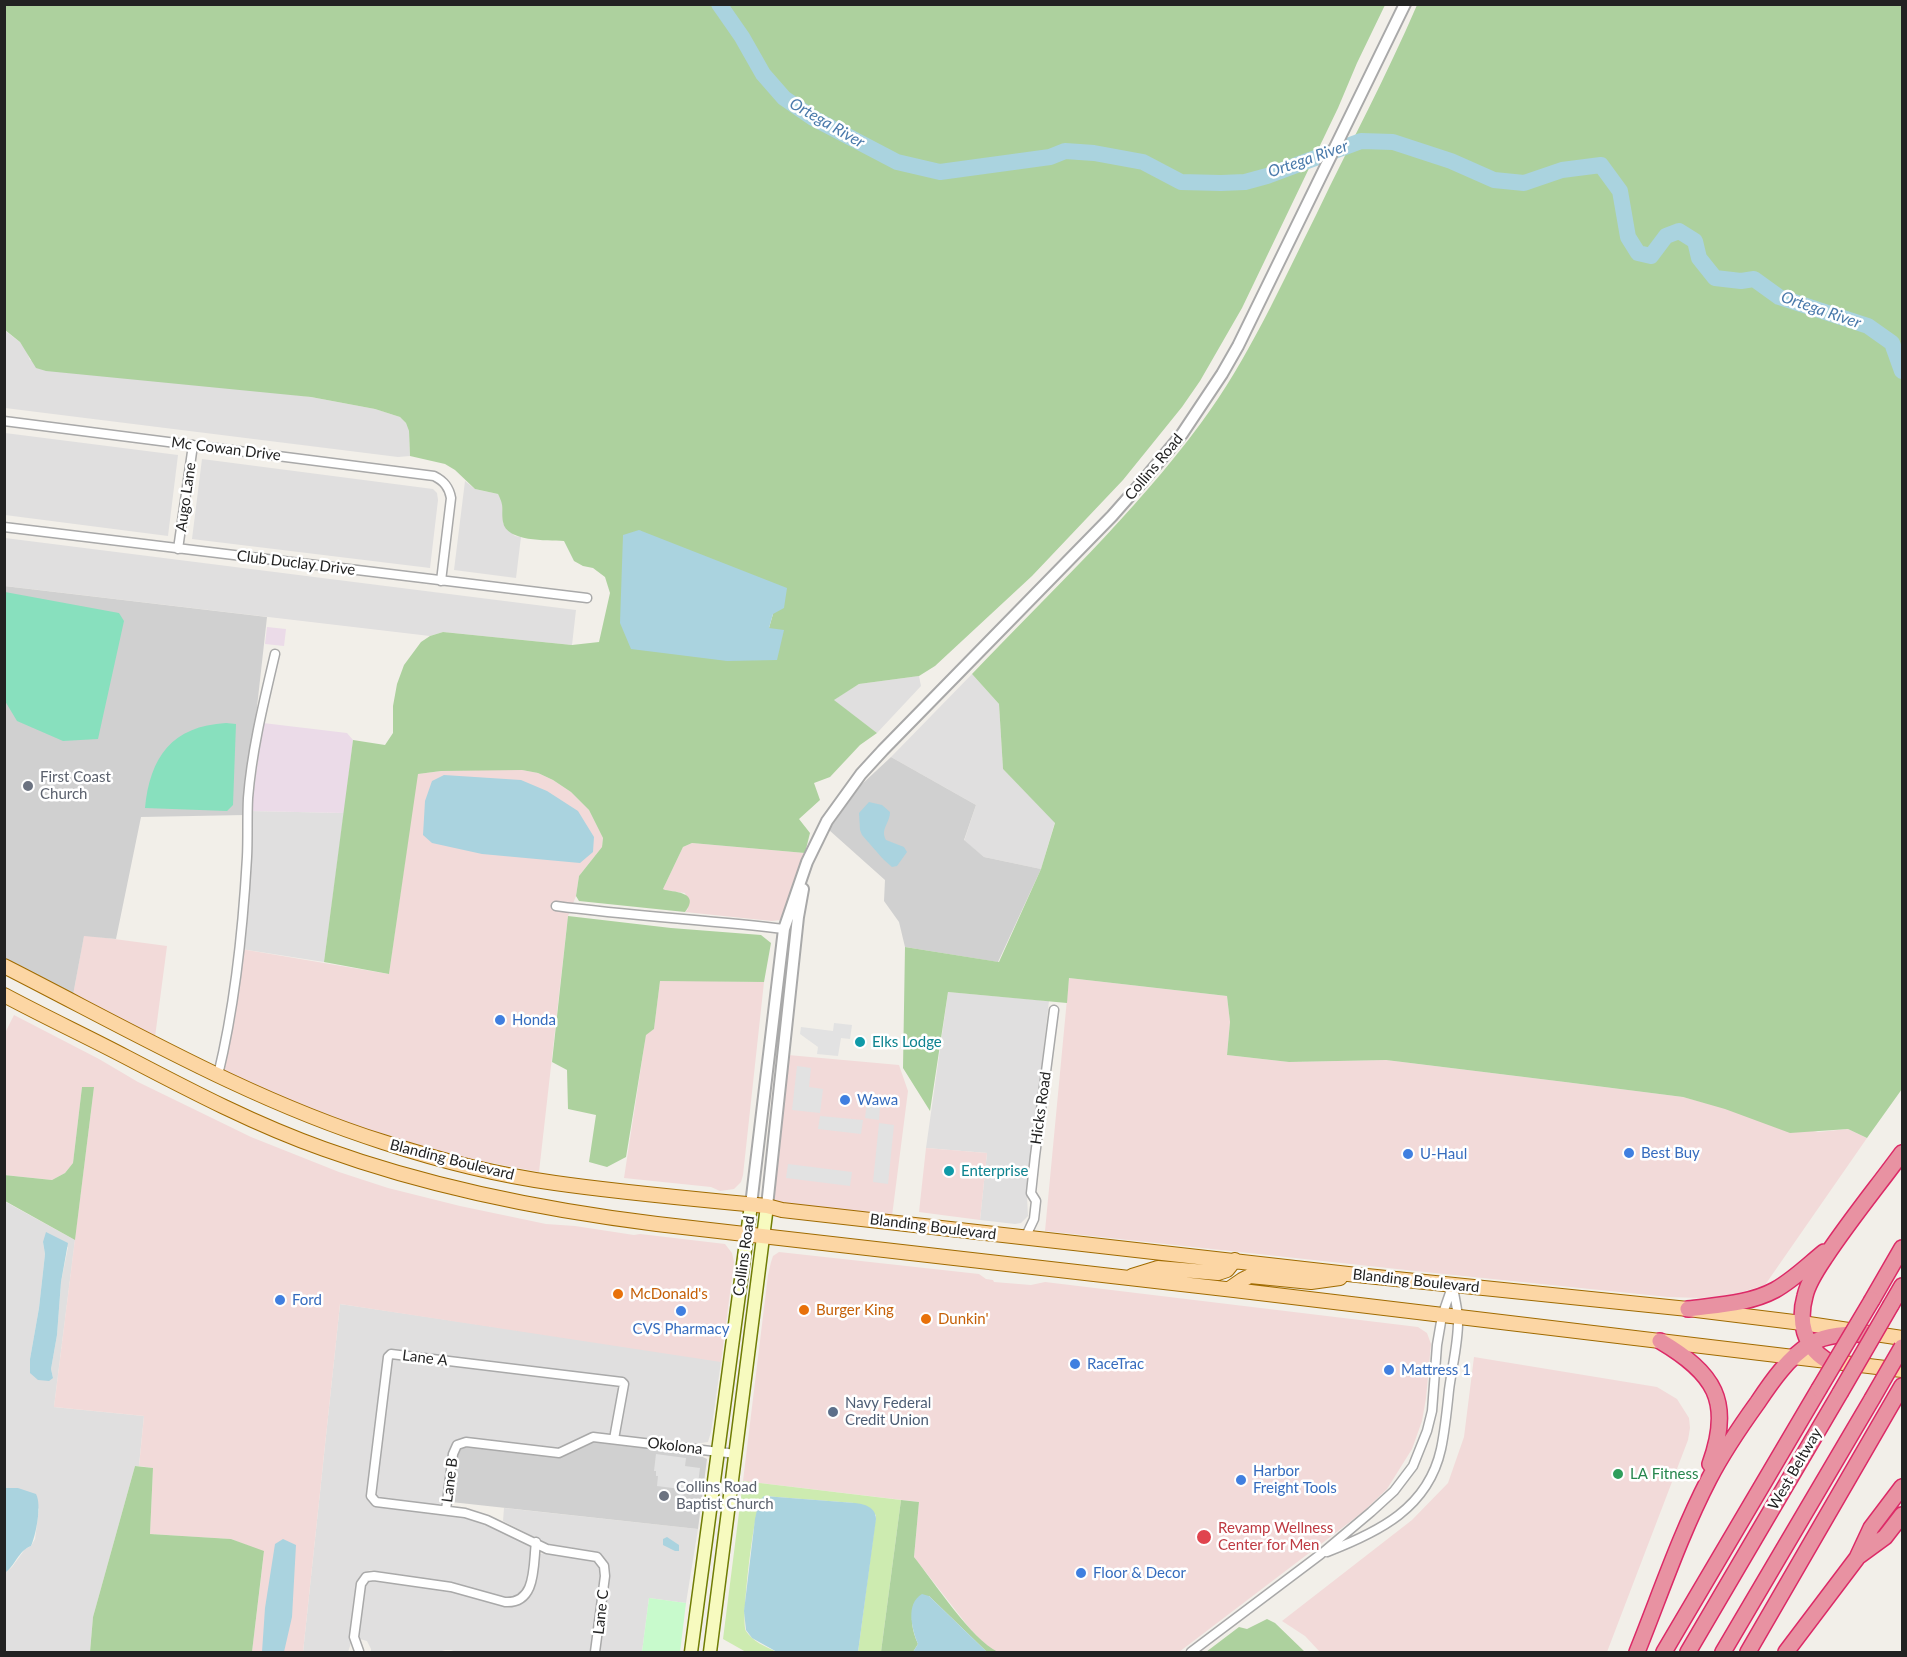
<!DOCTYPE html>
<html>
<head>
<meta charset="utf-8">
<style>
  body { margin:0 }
  #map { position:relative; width:1907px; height:1657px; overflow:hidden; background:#f2efe9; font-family:Lato,sans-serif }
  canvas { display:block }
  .frame { position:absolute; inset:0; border:6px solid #222; pointer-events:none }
</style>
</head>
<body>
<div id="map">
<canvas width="1907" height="1657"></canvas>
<div class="frame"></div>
</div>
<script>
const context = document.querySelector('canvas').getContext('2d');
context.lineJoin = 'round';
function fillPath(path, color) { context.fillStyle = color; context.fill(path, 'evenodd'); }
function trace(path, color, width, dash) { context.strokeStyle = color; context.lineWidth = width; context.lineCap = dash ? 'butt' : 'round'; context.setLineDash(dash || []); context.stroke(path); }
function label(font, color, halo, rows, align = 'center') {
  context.font = font + ' Lato,sans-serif'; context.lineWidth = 5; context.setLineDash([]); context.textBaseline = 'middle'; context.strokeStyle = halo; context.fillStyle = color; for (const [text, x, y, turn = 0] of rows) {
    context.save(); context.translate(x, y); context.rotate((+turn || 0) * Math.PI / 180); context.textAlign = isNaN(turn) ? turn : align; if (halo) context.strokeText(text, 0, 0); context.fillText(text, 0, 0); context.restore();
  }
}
fillPath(new Path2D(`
  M4,330L20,342L26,350L30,360L311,397L375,409L400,417L406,423L409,431L410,456L398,457L5,408Z
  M5,433L178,455L168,536L5,515Z
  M202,459L433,489L437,493L438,500L430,568L192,539Z
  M465,481L475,489L498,494L504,505L503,523L515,536L521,537L516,578L454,570Z
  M5,538L576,610L572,645L443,632L430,636L5,586Z
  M972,674L999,704L1003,769L1055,822L1041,869L984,857L964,841L976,805L891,757Z
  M919,676L921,686L877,733L833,700L859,684Z
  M251,811L344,813L324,962L241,949Z
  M948,992L1049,1001L1027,1196L1028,1216L1021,1223L1015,1224L980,1220L987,1153L926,1148Z
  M4,1201L75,1240L54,1407L144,1416L139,1466H135L93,1617L90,1652H5V1573L12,1567L25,1549L31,1546L35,1539L39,1509L18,1488H5ZM43,1242L68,1247L61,1282L57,1335L51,1369L53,1378L30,1359L39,1308L45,1254Z
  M340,1304L718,1360L721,1362L711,1432L708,1442L694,1444L622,1436L619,1434L627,1381L625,1378L387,1351L385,1353L368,1498L369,1502L376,1506L462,1517L479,1521L528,1542L532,1548L528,1585L525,1591L513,1598H506L450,1583L371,1570L365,1572L361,1575L357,1582L351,1643L348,1652H303Z
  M397,1358L616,1384L619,1390L611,1431L608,1434L592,1433L557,1449L465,1438L459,1440L453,1445L444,1501L441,1504L436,1506L378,1499L375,1496L391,1363L393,1359Z
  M504,1508L698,1529L686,1603L649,1598L642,1652H600L609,1573L605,1559L593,1551L548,1544L503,1521Z
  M544,1553L593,1558L599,1562L602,1573L593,1649L589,1652H456L451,1650H445L439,1652H371V1649L367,1641L360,1639L359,1635L364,1586L366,1582L371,1579L448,1590L513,1607L528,1599L533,1592L538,1558L540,1554Z`), '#e0dfdf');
fillPath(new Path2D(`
  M479,770H522L538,773L553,780L571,792L589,810L603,838L602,847L579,876L576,896L568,916L539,1172L465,1158L380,1134L269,1093L223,1072L230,1042L241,949L389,974L417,774L441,771Z
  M692,843L805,853L785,913L780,920L772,921L685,912L688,909L685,893L664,890L663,889L683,847Z
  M84,935L167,946L155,1037L73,995Z
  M1069,978L1227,996L1230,1022L1227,1055L1289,1062L1386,1060L1565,1082L1683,1097L1818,1132L1848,1129L1867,1138L1765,1285L1732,1295L1700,1298L1668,1297L1434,1273L1045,1231Z
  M660,980L764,982L743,1175L741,1182L734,1189L720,1191L711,1187L624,1178L646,1034L654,1029Z
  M14,1015L99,1059L138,1082L251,1137L339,1172L388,1188L460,1206L546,1224L575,1226L634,1235L640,1234L725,1244L732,1253L734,1262L721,1362L340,1304L303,1652H252L264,1552L231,1539L150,1534L153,1468L139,1466L144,1416L54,1407L94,1087H82L73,1163L65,1173L52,1180L5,1175L4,1035Z
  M788,1055L899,1065L908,1091L892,1216L771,1204Z
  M926,1148L987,1153L980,1220L919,1212Z
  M779,1252L979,1274L986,1279L993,1280L994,1282L1031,1285L1045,1282L1418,1327L1427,1333L1431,1344L1426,1398L1422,1421L1412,1449L1387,1489L1363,1512L1179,1652H998L989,1648L971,1630L914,1557L919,1502L743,1481L768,1275L771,1262L773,1256Z
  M1474,1357L1657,1387L1677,1399L1689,1418L1690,1428L1688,1440L1607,1652H1320L1305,1636L1282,1621L1412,1520L1448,1483L1464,1437Z`), '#f2dad9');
fillPath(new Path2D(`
  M267,627L286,629L284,646L265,644Z
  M263,723L347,733L353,740L344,813L251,811Z`), '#ebdbe8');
fillPath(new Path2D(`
  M4,586L267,617L245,815L141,817L116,939L84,936L73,995L5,958Z
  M891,757L976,805L964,840L984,857L1041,869L998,962L905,947L899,922L884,901L885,880L829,830L861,785Z
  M593,1440L690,1451L707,1459L698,1529L451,1502L458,1450L461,1446L466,1445L560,1457Z`), '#d0d0d0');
fillPath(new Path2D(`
  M743,1481L901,1500L881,1652H858L876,1515L854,1503L764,1496C761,1503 758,1511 756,1518C752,1533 741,1620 746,1631C752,1641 766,1647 777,1652H746L723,1639Z`), '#cdebb0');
fillPath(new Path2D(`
  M4,5H1385L1357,63L1338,108L1242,308L1200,381L1182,407L1123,480L1032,576L935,666L919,676L859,684L834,700L877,733L860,745L830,777L814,783L820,800L799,819L810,833L805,853L692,843L683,847L663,889L665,890C677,892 700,893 685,912L579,901L576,896L579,876L602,847L603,838L589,810L571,792L553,780L538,773L522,770L441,771L418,774L389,974L324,962L353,740L385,745L393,733V706L397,684L404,665L421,642L430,636L443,632L572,645L599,642L610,593L605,577L593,568L583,566L574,561L564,541C547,540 506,542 503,522C501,508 505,508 498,494L475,489L455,470L445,464L410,456L409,431L406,423L400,417L375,409L311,397L46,371L36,368L20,342L5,330ZM639,530L773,614L769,628Z
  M1417,5H1902V1089L1867,1138L1848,1129L1790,1133L1725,1109L1683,1097L1565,1082L1386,1060L1289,1062L1227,1055L1230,1022L1227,996L1069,978L1067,1003L948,992L930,1111L903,1068L905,947L999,962L1041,869L1055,823L1003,769L999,704L972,674C1050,592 1134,514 1201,423C1248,360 1282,283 1317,213C1350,144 1387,75 1417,5Z
  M568,916L671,928L761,935L771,943L764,982L660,981L654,1029L646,1035L626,1157L607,1167L589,1162L596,1115L568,1109L567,1070L552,1062Z
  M82,1087H94L75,1240L5,1201L4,1175L52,1180L65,1173L73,1163Z
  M135,1466L153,1468L150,1534L231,1539L264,1551L252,1652H90L93,1617Z
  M901,1500L919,1502L914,1557C934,1582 971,1639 998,1652H987L929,1596L914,1604C910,1619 912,1630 918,1644L913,1652H881Z
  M1267,1619L1275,1623L1305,1652H1206L1239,1627L1247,1629Z`), '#add19e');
fillPath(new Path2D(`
  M649,1598L686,1603L680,1652H642Z`), '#c8facc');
fillPath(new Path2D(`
  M5,592L119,613L124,621L98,739L63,741L17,721L5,701Z
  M226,723L236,724L233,805L227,811L145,808C150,757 172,726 226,723Z`), '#88e0be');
fillPath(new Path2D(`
  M834,1023L852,1025L850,1039L841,1038L838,1056L817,1054L818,1047L800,1034L801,1027L833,1031Z
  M797,1066L811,1068L809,1087L823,1089L820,1113L792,1110Z
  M868,1094L881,1095L879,1120L865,1118Z
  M820,1116L863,1120L861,1134L818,1129Z
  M879,1123L894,1125L888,1184L873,1182Z
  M788,1164L852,1172L850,1186L786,1178Z
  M656,1454L686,1458L685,1466L700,1468L697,1491L657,1486L658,1476H656V1471H654Z`), '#e2e2e2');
fillPath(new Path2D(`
  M639,530L787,588L784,608L773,614L769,628L784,630L777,660L727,661L631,649L620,623L623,535Z
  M444,775L521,780L547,791L578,811L594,837L593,852L580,863L482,854L432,843L423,835L425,801L432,781Z
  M869,802L882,805L890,812C890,823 880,829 886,840L904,847L907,852L897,866L892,867L883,859L862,835L860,830L859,813Z
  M46,1232L68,1243L61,1282L57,1335L51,1369L53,1378L49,1381L38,1380L30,1373V1359L39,1308L45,1254L43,1242Z
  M5,1488H18L36,1494C42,1505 36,1535 31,1546C18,1551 15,1566 5,1573Z
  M764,1496L855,1503C864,1504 876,1507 876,1519L858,1652H777L752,1638L746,1630L744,1611L755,1519L759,1501Z
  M667,1537L679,1545V1551H675L663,1545V1539Z
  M283,1539L296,1545L292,1617L284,1652H262L265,1608L275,1544Z
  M922,1594L929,1596L987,1652H913L918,1644C912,1629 905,1604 922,1594Z`), '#aad3df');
trace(new Path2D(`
  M719,4L742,37L763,74L784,98L813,118L897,162L940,172L1050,157L1065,151L1094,153L1143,162L1181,182L1221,183L1245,182L1267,176L1361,141L1393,142L1451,161L1494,180L1524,183L1562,170L1601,165L1620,191L1628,237L1638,253L1651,256L1666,236L1679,231L1695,241L1699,258L1715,278L1741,281L1754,279L1779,297L1868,326L1892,343L1902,371`), '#aad3df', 16);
const minor = new Path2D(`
  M4,421L434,476C444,481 449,487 451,498L441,581
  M4,527L587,598
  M178,549L193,445
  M556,906C632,916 708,920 784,929
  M218,1075C235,1005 243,929 247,857C248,838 247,818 248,798C252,749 264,701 275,654
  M1025,1238L1034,1219L1036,1201L1031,1193L1035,1156L1054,1010
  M446,1510L453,1454L457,1445L466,1442L559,1453L593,1437L736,1454
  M1327,1552C1379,1532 1428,1508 1441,1449C1445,1430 1447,1410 1449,1390C1452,1366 1459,1341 1458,1317C1457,1306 1454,1296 1453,1285
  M359,1651L354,1637L361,1584L366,1577L374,1576L451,1587L505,1602C537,1604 533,1565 536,1542
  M595,1652L605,1576L604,1566L597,1557L547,1549L487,1520L465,1513L376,1502L371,1496L388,1357L391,1354L622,1382L624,1384L614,1439
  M1191,1652L1321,1554L1371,1512L1394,1491L1413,1466L1427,1431L1432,1411L1437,1345L1442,1316L1453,1284`);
const tertiary = new Path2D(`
  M751,1205L784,929L807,862L827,821L861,774L883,750L1112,516L1142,482L1182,434L1222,374L1238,346L1405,4
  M767,1206L798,917L803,889`);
const secondary = new Path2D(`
  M691,1652L751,1205
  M710,1652L767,1206`);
const primary = new Path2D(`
  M4,966C128,1029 250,1100 383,1142C438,1160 497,1175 555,1183C625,1193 696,1199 767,1206L782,1210L1357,1275L1688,1309L1802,1323L1902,1338
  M4,995C45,1017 86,1036 126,1057C191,1091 256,1125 324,1149C432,1188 544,1210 657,1224L1234,1290L1902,1370
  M1132,1276L1158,1268L1218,1273L1227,1270L1235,1260
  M1229,1289L1242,1280L1250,1276L1311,1282L1340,1278`);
const motorway = new Path2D(`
  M1872,1300L1902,1248
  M1891,1305L1902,1286
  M1688,1309C1717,1305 1749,1304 1775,1290C1793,1280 1808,1265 1824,1252
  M1660,1341C1714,1373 1733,1401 1710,1464
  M1826,1360C1804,1346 1798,1321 1805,1296C1808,1282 1818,1268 1826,1256C1850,1220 1877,1187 1902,1153
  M1859,1556L1885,1537L1902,1515
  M1637,1652C1660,1595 1680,1535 1709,1479C1723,1452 1740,1427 1758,1402C1772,1381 1788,1358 1810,1344C1829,1333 1851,1334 1872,1334
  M1664,1652L1819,1389
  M1688,1652L1840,1393
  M1723,1652L1872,1399
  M1748,1652L1902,1386
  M1786,1652L1857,1558L1871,1528L1902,1487`);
trace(minor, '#a9a9a9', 11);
trace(tertiary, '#a9a9a9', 14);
trace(secondary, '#707d05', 15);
trace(primary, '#a06b00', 16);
trace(motorway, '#dc2a67', 18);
trace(minor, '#fff', 8);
trace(tertiary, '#fff', 10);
trace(secondary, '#f7fabf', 12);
trace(primary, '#fcd6a4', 14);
trace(motorway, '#e892a2', 15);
const motorwayBridge = new Path2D(`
  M1819,1389L1872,1300
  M1840,1393L1891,1305
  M1872,1399L1902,1347`);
trace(motorwayBridge, '#dc2a67', 18, []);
trace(motorwayBridge, '#e892a2', 15);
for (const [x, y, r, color] of [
  [28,786,6,"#6b7280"],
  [500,1020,6,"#3f7fe0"],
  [860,1042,6,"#0f9aa8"],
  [845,1100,6,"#3f7fe0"],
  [1629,1153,6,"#3f7fe0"],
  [1408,1154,6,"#3f7fe0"],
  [949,1171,6,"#0f9aa8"],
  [618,1294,6,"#e8710a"],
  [280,1300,6,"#3f7fe0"],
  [804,1310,6,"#e8710a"],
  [681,1311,6,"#3f7fe0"],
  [926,1319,6,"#e8710a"],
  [1075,1364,6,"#3f7fe0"],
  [1389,1370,6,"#3f7fe0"],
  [833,1412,6,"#5c6f8a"],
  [1618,1474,6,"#2e9e5b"],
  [1241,1480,6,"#3f7fe0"],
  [664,1496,6,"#6b7280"],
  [1204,1537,8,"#e0444e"],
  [1081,1573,6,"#3f7fe0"]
]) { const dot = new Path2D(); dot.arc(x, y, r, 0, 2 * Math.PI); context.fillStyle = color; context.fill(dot); trace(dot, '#fff', 2); }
label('15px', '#222', '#fff', [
  ["Mc Cowan Drive",226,449,7],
  ["Collins Road",1154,467,-50],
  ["Augo Lane",186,497,-82],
  ["Club Duclay Drive",296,563,7],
  ["Hicks Road",1041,1108,-82],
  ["Blanding Boulevard",452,1160,14],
  ["Blanding Boulevard",933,1227,7],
  ["Collins Road",744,1256,-82],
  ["Blanding Boulevard",1416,1281,6],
  ["Lane A",425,1358,7],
  ["Okolona",675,1446,7],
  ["West Beltway",1795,1469,-60],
  ["Lane B",450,1480,-83],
  ["Lane C",601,1612,-84]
]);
label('15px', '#5b616d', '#fff', [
  ["First Coast",40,777],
  ["Church",40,794],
  ["Collins Road",676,1487],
  ["Baptist Church",676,1504]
], 'left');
label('15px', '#366cbe', '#fff', [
  ["Honda",512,1020],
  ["Wawa",857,1100],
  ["Best Buy",1641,1153],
  ["U-Haul",1420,1154],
  ["Ford",292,1300],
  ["CVS Pharmacy",681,1329,"center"],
  ["RaceTrac",1087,1364],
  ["Mattress 1",1401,1370],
  ["Harbor",1253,1471],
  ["Freight Tools",1253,1488],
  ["Floor & Decor",1093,1573]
], 'left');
label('15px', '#0d838f', '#fff', [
  ["Elks Lodge",872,1042],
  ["Enterprise",961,1171]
], 'left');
label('15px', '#c56008', '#fff', [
  ["McDonald's",630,1294],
  ["Burger King",816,1310],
  ["Dunkin'",938,1319]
], 'left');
label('15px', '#4e5e75', '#fff', [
  ["Navy Federal",845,1403],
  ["Credit Union",845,1420]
], 'left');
label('15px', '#27864d', '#fff', [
  ["LA Fitness",1630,1474]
], 'left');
label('15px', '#be3a42', '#fff', [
  ["Revamp Wellness",1218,1528],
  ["Center for Men",1218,1545]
], 'left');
label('italic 16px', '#4a7aab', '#fff', [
  ["Ortega River",827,123,30],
  ["Ortega River",1308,159,-19],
  ["Ortega River",1821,310,19]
]);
</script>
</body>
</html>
